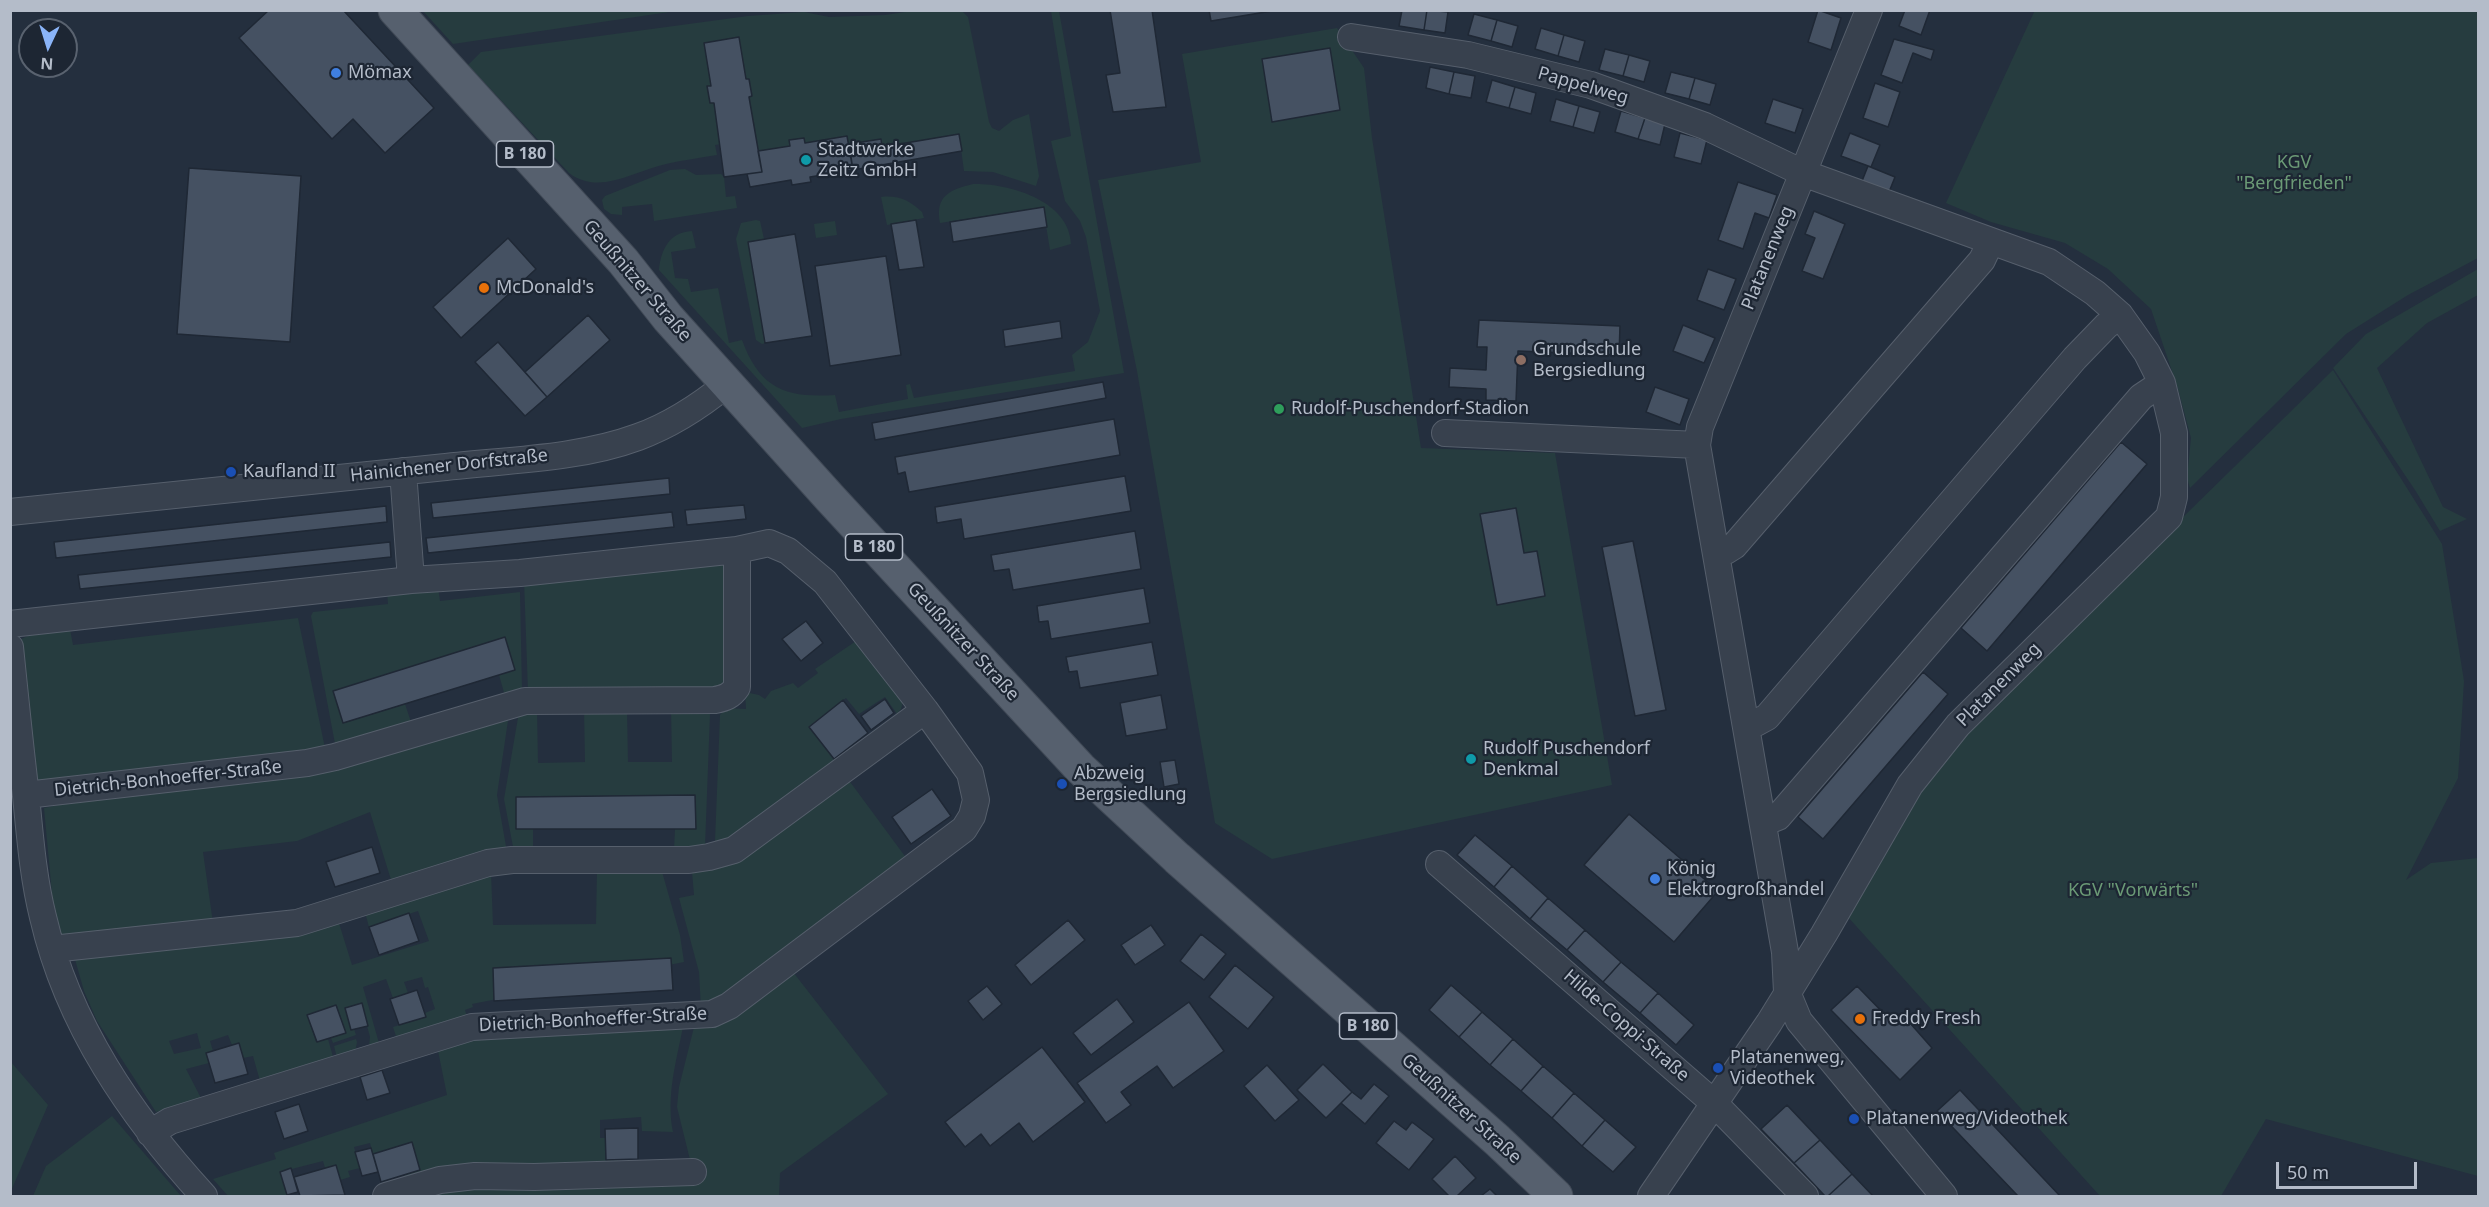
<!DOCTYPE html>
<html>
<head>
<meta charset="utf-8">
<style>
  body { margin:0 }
  #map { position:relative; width:2489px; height:1207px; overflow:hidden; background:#242f3e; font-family:"Noto Sans",sans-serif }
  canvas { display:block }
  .frame { position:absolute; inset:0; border:12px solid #b4bcc9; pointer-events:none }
  .north { position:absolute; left:18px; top:18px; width:60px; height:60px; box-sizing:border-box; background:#1d2633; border:2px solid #59626f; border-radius:50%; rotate:184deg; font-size:16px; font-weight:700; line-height:24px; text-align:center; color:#b4bcc9 }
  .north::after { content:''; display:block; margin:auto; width:21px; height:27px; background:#8ab4f8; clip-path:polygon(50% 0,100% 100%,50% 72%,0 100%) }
  .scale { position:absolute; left:2276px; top:1162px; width:141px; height:27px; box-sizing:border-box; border:3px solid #b4bcc9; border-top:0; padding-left:8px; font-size:18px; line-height:21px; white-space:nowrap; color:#b4bcc9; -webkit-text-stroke:4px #1d2633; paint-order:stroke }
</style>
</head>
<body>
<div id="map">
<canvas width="2489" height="1207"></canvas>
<div class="frame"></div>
<div class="north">N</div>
<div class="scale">50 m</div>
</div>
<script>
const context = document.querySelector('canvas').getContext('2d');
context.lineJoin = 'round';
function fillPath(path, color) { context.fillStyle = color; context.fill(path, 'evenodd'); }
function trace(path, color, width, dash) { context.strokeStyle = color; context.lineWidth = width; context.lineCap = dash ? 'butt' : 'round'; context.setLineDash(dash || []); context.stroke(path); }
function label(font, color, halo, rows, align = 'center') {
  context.font = font + ' "Noto Sans",sans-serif'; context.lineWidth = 4.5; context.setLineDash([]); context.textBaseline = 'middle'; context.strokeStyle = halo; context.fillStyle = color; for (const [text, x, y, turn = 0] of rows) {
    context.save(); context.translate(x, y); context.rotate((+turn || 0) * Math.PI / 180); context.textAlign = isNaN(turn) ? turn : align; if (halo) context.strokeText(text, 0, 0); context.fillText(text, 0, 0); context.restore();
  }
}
fillPath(new Path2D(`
  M2035,10L2478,11V258L2408,295L2346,334L2190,488L2187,478L2191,438L2178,389L2151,309L2108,269L2065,243L1991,222L1946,203Z
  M423,11H676L453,44Z
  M912,11H962L968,17L989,122L992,128L999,131L1013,120L1029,114L1039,176L1036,186L993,172L964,171L959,134L882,147L880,139L849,144L847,136L805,143L804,138L789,140L790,146L758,151L749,97L752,96L749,79H746L738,37L704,43L711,86L707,87L710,103H714L721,144L715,145L717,155C700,158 683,160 666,164C634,171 599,196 569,173L468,65L481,52L748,16L804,12L829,17L885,15Z
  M1051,11H1059L1124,373L841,419L802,428L659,270C661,250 669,232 692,231L696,248L671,252L675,278L688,279L691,292L718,288L729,343L742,340C760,389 786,398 835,395L839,412L908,399L906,385L910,384L914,398L1075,371L1072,355L1088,342L1100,311L1086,237L1080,221L1065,201L1051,141L1071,136Z
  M1337,28L1364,68L1372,138L1421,448L1555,453L1612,785L1272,859L1215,823L1137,371L1098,180L1201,162L1182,54Z
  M685,169L696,175L721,174L724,177L726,197L735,196L737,208L654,221L652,204L622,207V215L611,214L604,209L602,200L605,196L670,170Z
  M973,184C1009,183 1070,201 1071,244L1050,250L1043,207L940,223C935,196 949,190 973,184Z
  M881,197C899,195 910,201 922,212L924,218L887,225Z
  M756,220L760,221L764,239L748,242L765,343L762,344L756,340L736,239L741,223Z
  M835,221L837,235L816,238L814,224Z
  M2478,269V295L2427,323L2377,368L2443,507L2467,519L2440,531L2415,490L2333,368L2366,334Z
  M2333,370L2442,544L2464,681L2458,778L2406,880L2431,863L2478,858V1176L2266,1119L2221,1196H2100L1847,916L1917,795L1973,723Z
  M718,562L727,567L730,680L718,690L528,692L524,580Z
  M438,587L440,601L520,592L522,689L520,692L505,696L499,675L333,692L344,723L405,704L412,725L336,749L311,616L313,612L388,604L387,592Z
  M298,618L326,753L36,782L19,640L41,630L70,629L73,645Z
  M859,639L904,698L901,709L897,714L885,697L859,714L846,698L809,727L836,761L717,848L715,841L720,715L725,708L746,709L745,692L759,695L765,699L771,691L793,683L798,688L818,673L815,669Z
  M671,708H707L710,714L705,847L674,850L675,829L696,828L695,796L516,797V829H533V852H514L504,799L519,712L537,709L538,763L585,762L584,709H627L628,762H672Z
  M509,714L497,795L507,852L392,883L370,812L297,841L203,852L213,923L56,937L44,808Z
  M845,775L907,859L746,985L701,1009L699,972L679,898L694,895L692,872Z
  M661,868L680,935L684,962L472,1004L473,1007L465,1010L468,1020L397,1039L393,1027L425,1017V1013L435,1009L428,987L425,988L422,977L404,982L408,993L393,998L386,979L363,987L379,1043L369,1047L370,1037L361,1003L345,1008L351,1030L354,1029L356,1035L333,1043L331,1038L346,1033L337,1006L307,1015L316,1042L328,1039L334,1060L260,1081L253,1056L243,1058L232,1045L228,1035L210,1041L213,1051L206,1053L209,1063L186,1069L202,1100L156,1112L97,1021L84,991L74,956L338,920L352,965L429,941L418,911L369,927L365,912L491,872L493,925L596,924L597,869ZM197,1033L201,1048L174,1054L169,1041Z
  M793,972L888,1094L780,1173L779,1196H434L454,1191L693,1172L677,1107L679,1087L694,1027Z
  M683,1027C676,1062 666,1097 673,1132L642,1131L641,1117L600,1120V1138H605L606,1160H618V1166L407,1183L404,1174L420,1170L412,1142L373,1154L370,1143L354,1147L360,1168L348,1171L350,1177L340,1180L336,1165L325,1168L323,1161L280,1172L287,1196H228L213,1179L276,1159L274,1153L447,1095L437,1046L483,1037Z
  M356,1039L357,1042L355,1052L337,1058L334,1046Z
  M11,1062L48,1105L11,1191L10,1062Z
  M112,1116L181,1196H33L46,1166Z`), '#263c3f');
const building = new Path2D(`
  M269,10H343L434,108L385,153L353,119L332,139L239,38Z
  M1110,10H1152L1166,107L1113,112L1106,75L1120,73Z
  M1209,10H1278L1211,21Z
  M1402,10H1427L1424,30L1399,26Z
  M1427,10L1448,12L1445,33L1424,30Z
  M1818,10L1841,18L1831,50L1808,42Z
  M1905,10H1930L1921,35L1899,26Z
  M1474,14L1497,20L1491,41L1468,35Z
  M1497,20L1518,26L1512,47L1491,41Z
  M1541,28L1564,35L1558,56L1535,49Z
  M1564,35L1585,41L1579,62L1558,56Z
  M739,37L746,79H749L752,96L749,97L762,172L724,177L714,103H710L707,86H711L704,43Z
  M1894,39L1934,50L1931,60L1913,53L1902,83L1881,75Z
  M1330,48L1340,110L1272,122L1262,59Z
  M1605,49L1629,55L1623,76L1599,70Z
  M1629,55L1650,61L1644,82L1623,76Z
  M1430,67L1454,72L1449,94L1426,88Z
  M1454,72L1475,76L1471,98L1449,94Z
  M1671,72L1695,78L1689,99L1665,93Z
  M1695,78L1716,84L1710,105L1689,99Z
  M1492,80L1515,87L1509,108L1486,102Z
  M1875,83L1900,92L1888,127L1863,118Z
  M1515,87L1536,93L1531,114L1509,108Z
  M1556,99L1579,106L1573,127L1550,121Z
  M1773,99L1803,109L1795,133L1765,123Z
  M1579,106L1600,112L1594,133L1573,127Z
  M1621,111L1645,118L1638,139L1615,132Z
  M1645,118L1665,124L1660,145L1638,139Z
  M1680,133L1707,140L1701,164L1674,157Z
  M1850,133L1880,145L1871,167L1841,156Z
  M959,134L962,151L853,170L849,144L881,139L882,147Z
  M847,136L853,170L810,177L811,182L792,185L791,180L750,187L747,174L762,172L758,151L790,146L789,140L804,138L805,143Z
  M1868,166L1895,177L1889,192L1862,181Z
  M189,168L301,176L290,342L177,334Z
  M1738,182L1777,195L1769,218L1755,213L1743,249L1718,240Z
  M1044,207L1047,227L953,242L950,222Z
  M1814,211L1845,224L1823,279L1802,271L1815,238L1805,234Z
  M916,220L924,267L899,270L891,224Z
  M795,234L812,336L765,343L748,242Z
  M508,238L536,269L461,338L433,307Z
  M886,256L901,355L830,366L815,266Z
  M1708,269L1736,279L1724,310L1697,300Z
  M588,315L610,340L547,397L525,372Z
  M1479,320L1620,326L1619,355L1518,351L1516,401L1486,400V389L1449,387L1450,368L1486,370L1487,347H1477Z
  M1060,321L1062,338L1005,347L1003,330Z
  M1683,325L1715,338L1704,363L1673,351Z
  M498,342L547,397L525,416L475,362Z
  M1103,382L1106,398L875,440L872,423Z
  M1655,387L1689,399L1680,425L1646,412Z
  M1114,419L1120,455L909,492L905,472L898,474L895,457Z
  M2121,442L2147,464L1987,651L1961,628Z
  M1125,476L1131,511L964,539L961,519L937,523L935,507Z
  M669,478L670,494L433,518L431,503Z
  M744,505L746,519L687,525L685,510Z
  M386,506L387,522L56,558L54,542Z
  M1516,508L1524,553L1537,551L1545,596L1497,605L1480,514Z
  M672,512L674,527L428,553L426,538Z
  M1135,531L1141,569L1013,590L1009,569L994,571L991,555Z
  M1633,541L1666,710L1635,716L1602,547Z
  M390,542L391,557L80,589L78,575Z
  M1144,588L1150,623L1051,639L1048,621L1039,622L1037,606Z
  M806,621L823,643L801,661L782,639Z
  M505,637L515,670L343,723L333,691Z
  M1152,642L1158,675L1080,688L1077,671L1069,672L1066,657Z
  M1923,672L1948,694L1823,839L1798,817Z
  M1161,695L1167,729L1126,736L1120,703Z
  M885,699L894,713L871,730L861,716Z
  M843,700L868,733L834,759L809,727Z
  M1175,760L1179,784L1164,787L1160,762Z
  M932,789L951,816L911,844L892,817Z
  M695,795L696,829H516V797Z
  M1629,814L1718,891L1674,942L1584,865Z
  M1475,835L1512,866L1494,887L1457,855Z
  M372,847L380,873L335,887L326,862Z
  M1512,866L1548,898L1530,919L1494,887Z
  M1548,898L1585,930L1567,950L1530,919Z
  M409,913L419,941L379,955L369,927Z
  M1068,920L1085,940L1031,985L1015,965Z
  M1151,925L1165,945L1135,965L1121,945Z
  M1585,930L1621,962L1603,982L1567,950Z
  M1201,934L1226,954L1204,980L1180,961Z
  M671,958L673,990L494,1001L493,968Z
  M1621,962L1658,993L1640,1013L1603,982Z
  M1235,965L1274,997L1248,1029L1209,997Z
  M1451,985L1482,1012L1459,1037L1429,1010Z
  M987,986L1002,1004L983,1020L968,1001Z
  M1857,986L1893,1023L1902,1014L1932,1048L1900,1080L1831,1010Z
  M417,990L426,1017L399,1025L390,999Z
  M1658,993L1694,1025L1676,1045L1640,1013Z
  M1117,999L1134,1022L1091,1055L1073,1033Z
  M1189,1002L1224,1051L1173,1088L1157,1066L1121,1092L1131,1105L1106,1123L1077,1083Z
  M362,1003L368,1026L351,1030L345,1008Z
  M336,1005L346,1033L317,1042L307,1015Z
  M1482,1012L1513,1039L1490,1065L1459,1037Z
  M1513,1039L1543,1066L1521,1091L1490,1065Z
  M239,1043L248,1074L215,1083L206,1053Z
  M1042,1047L1085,1102L1033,1142L1019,1123L990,1146L981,1134L965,1147L945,1122Z
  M1323,1064L1352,1092L1326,1118L1297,1090Z
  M1267,1065L1299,1100L1275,1121L1244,1086Z
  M1543,1066L1574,1093L1552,1118L1521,1091Z
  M382,1070L390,1093L367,1100L360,1077Z
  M1374,1084L1389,1096L1365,1124L1341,1103L1352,1092L1361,1099Z
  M1960,1090L2060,1196H2018L1937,1111Z
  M1574,1093L1605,1120L1582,1146L1552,1118Z
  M299,1104L308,1131L284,1139L275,1112Z
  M1787,1105L1820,1140L1794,1163L1761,1129Z
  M1605,1120L1636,1147L1613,1172L1582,1146Z
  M1394,1121L1406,1130L1412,1122L1434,1139L1409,1170L1376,1143Z
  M638,1128V1159L606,1160L605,1129Z
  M1820,1140L1852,1174L1828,1196H1825L1794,1163Z
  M412,1142L420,1170L381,1182L373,1154Z
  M371,1148L378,1172L362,1176L355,1152Z
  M1455,1156L1476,1178L1457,1196H1449L1432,1179Z
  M336,1165L345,1195L300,1196L294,1177Z
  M291,1168L298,1192L287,1195L280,1172Z
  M1852,1174L1873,1196H1828Z
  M1490,1189L1497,1196H1481Z`);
fillPath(building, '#455162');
trace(building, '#1f2835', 1.5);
const minor = new Path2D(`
  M1869,10L1700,427L1697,445L1785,952L1787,992L1799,1021L1944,1196
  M1351,37L1468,55L1591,85L1705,126L1803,173L2049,262L2095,293L2120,315L2147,353L2162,383L2174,433V497L2169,517L1958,725L1910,785L1824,934L1769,1023L1651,1196
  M1445,433L1697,445
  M403,471L411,580
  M10,512C152,497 294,483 436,468C501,460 576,460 638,437C671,425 700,406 727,384
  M1716,553L1726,551L1734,546L1982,260L1990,243
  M10,624L411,580L520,573L737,550L769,543L788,551L825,582L925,710L970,773L976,800L972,816L964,829L729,1006L712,1014L472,1027L170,1121L150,1133
  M10,647C15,696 20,746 26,796C30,836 33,877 43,917C68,1025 131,1116 204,1196
  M1747,725L1756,723L1767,717L2075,358L2106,326L2120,315
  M26,795L307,763L335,757L525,701L715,700C725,698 731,696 737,687V550
  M1763,823L1778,817L2141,397L2162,383
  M1439,864L1715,1104L1805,1196
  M52,949L297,923L488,863L512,860H689L709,857L734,850L925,710
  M386,1196L440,1180L475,1176L534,1177L693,1172`);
const major = new Path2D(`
  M395,10L623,261L668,318L830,498L1080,768L1177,858L1497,1140L1556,1196`);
trace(minor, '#565f6c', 28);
trace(major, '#414a57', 35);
trace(minor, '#38414e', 26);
trace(major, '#56606e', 33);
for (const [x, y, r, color] of [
  [336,73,6,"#3f7fe0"],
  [806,160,6,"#0f9aa8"],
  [484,288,6,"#e8710a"],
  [1521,360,6,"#8d6e63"],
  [1279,409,6,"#2e9e5b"],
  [231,472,6,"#1a4fb4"],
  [1471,759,6,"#0f9aa8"],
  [1062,784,6,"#1a4fb4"],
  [1655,879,6,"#3f7fe0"],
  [1860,1019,6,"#e8710a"],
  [1718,1068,6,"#1a4fb4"],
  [1854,1119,6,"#1a4fb4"]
]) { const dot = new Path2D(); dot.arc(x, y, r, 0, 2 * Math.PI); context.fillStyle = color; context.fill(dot); trace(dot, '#1d2633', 2); }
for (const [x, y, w] of [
  [525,154,57],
  [874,547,57],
  [1368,1026,57]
]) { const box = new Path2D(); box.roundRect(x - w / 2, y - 13, w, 26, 4.5); context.fillStyle = '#1d2633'; context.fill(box); trace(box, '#b4bcc9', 1.5); }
label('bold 16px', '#b4bcc9', null, [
  ["B 180",525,154],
  ["B 180",874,547],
  ["B 180",1368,1026]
]);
label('18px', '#b4bcc9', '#1d2633', [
  ["Mömax",348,73],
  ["Stadtwerke",818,150],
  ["Zeitz GmbH",818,171],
  ["McDonald's",496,288],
  ["Grundschule",1533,350],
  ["Bergsiedlung",1533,371],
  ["Rudolf-Puschendorf-Stadion",1291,409],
  ["Kaufland II",243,472],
  ["Rudolf Puschendorf",1483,749],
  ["Denkmal",1483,770],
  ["Abzweig",1074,774],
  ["Bergsiedlung",1074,795],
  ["König",1667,869],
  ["Elektrogroßhandel",1667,890],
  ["Freddy Fresh",1872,1019],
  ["Platanenweg,",1730,1058],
  ["Videothek",1730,1079],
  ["Platanenweg/Videothek",1866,1119]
], 'left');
label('18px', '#b4bcc9', '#1d2633', [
  ["Pappelweg",1583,86,16],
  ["Platanenweg",1768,258,-68],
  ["Geußnitzer Straße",637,281,49],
  ["Hainichener Dorfstraße",449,466,-6],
  ["Geußnitzer Straße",963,642,47],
  ["Platanenweg",1999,685,-45],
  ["Dietrich-Bonhoeffer-Straße",168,779,-6],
  ["Dietrich-Bonhoeffer-Straße",593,1020,-3],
  ["Hilde-Coppi-Straße",1626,1026,41],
  ["Geußnitzer Straße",1461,1109,42]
]);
label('18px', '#6b9a76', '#1d2633', [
  ["KGV",2294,163],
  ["\"Bergfrieden\"",2294,184],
  ["KGV \"Vorwärts\"",2133,891]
]);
</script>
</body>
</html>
